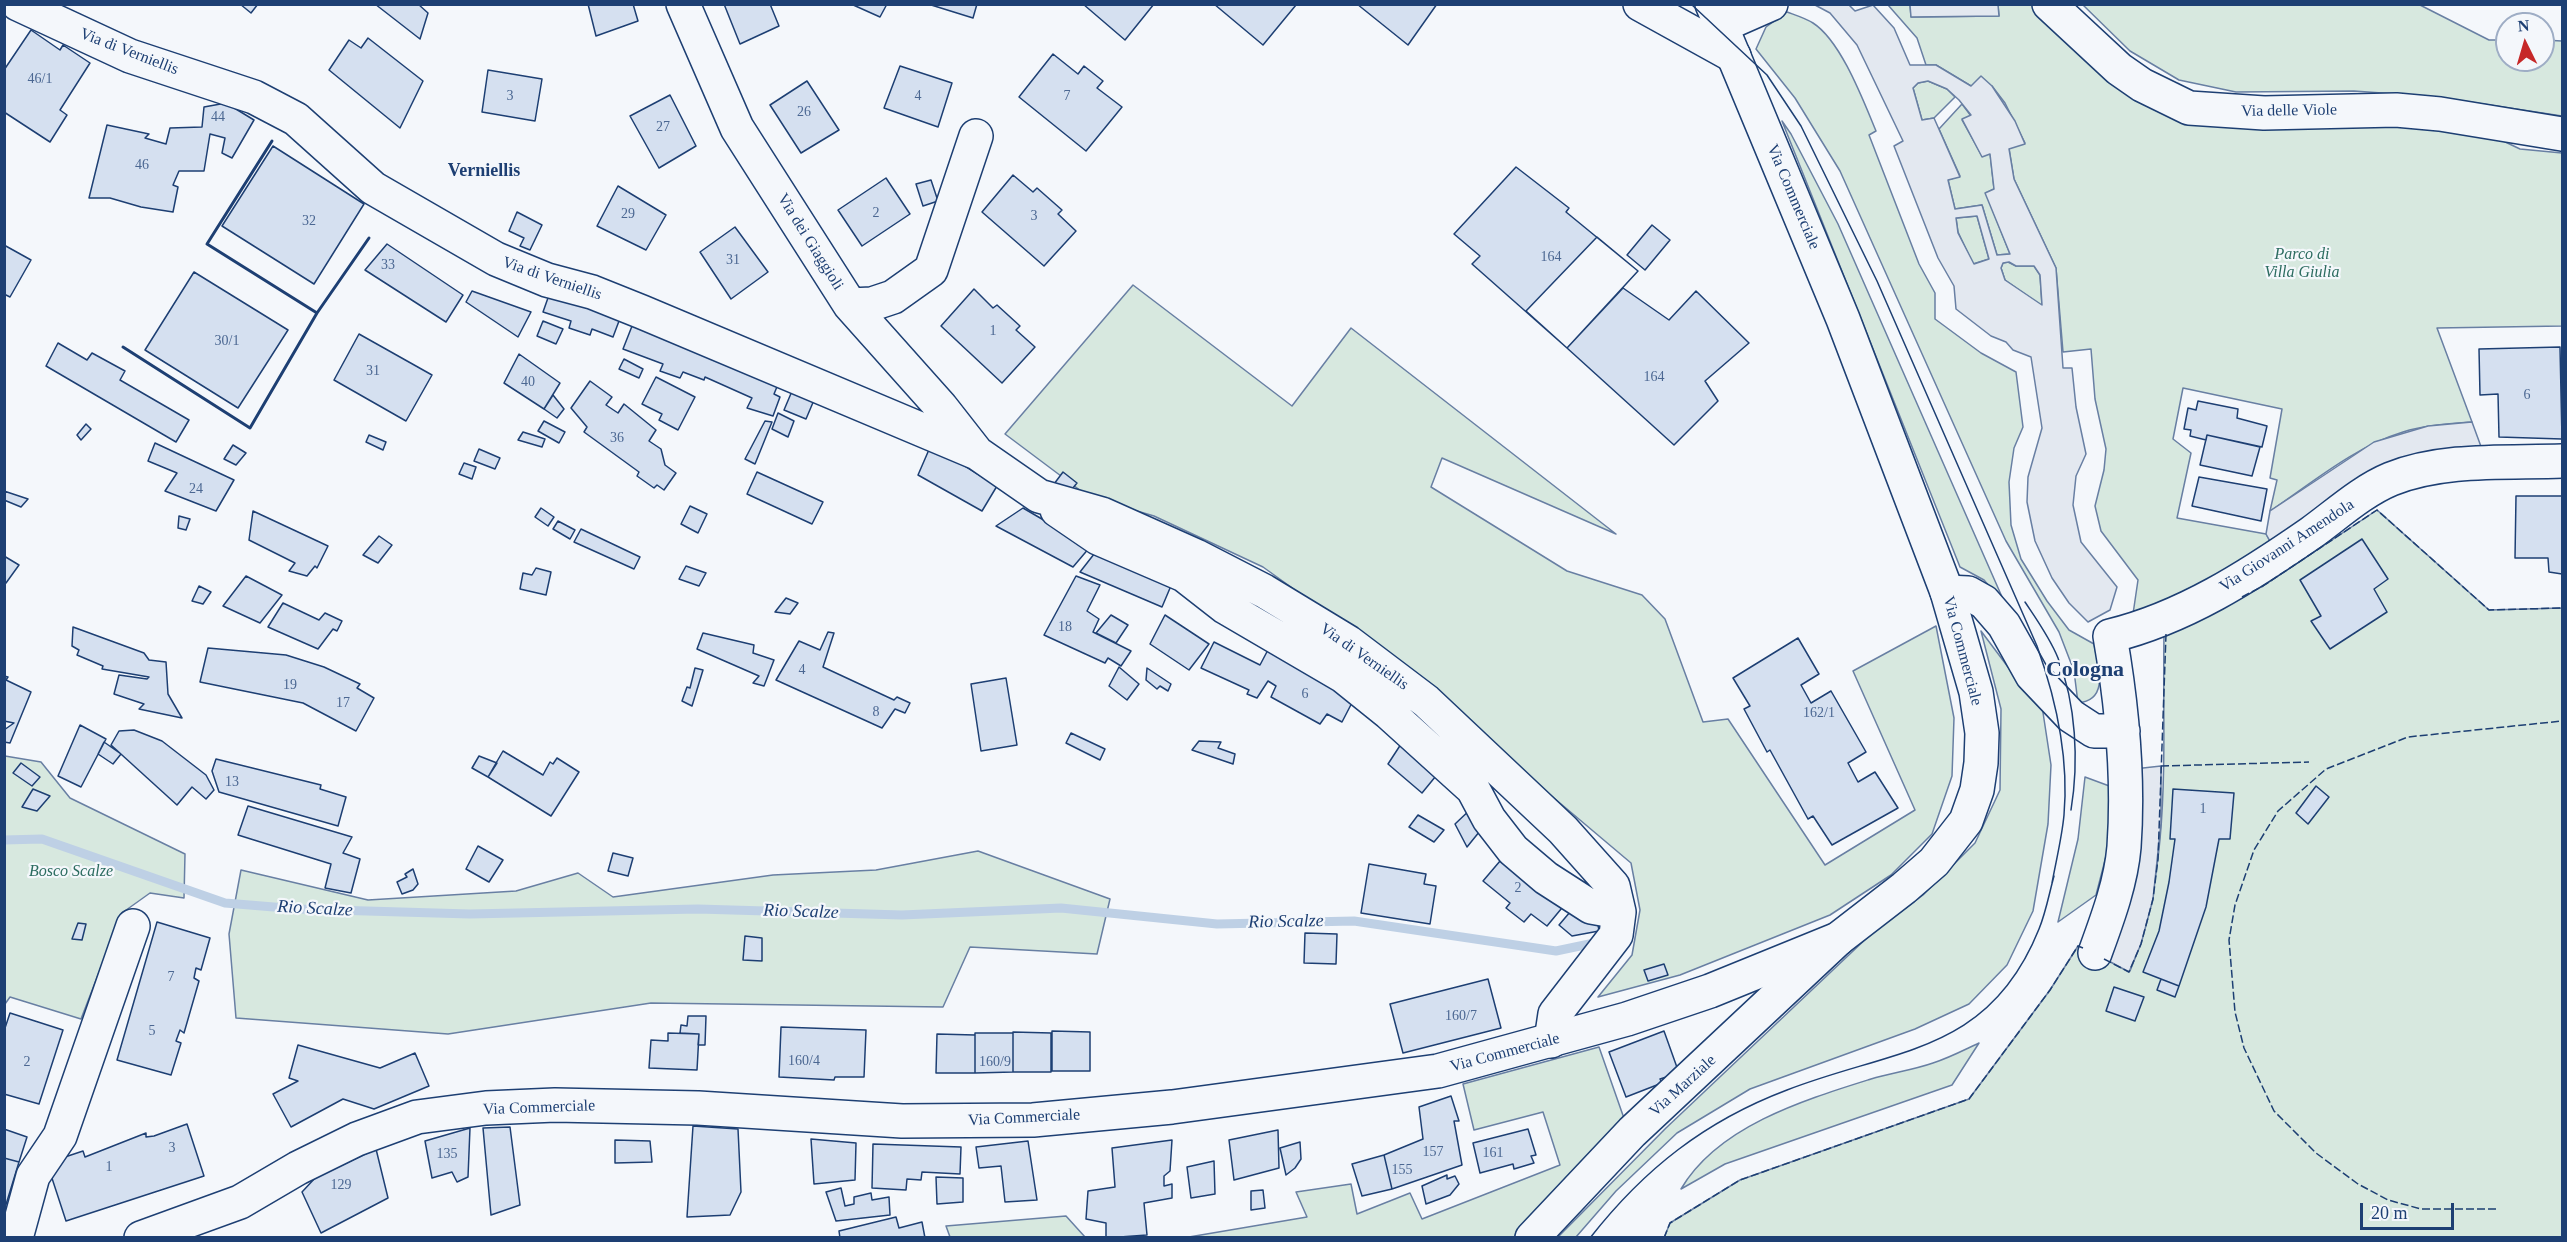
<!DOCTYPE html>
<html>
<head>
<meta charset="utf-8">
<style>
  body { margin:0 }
  #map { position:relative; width:2567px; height:1242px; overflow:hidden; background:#f4f7fb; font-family:Georgia,serif }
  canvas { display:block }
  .frame { position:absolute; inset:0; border:6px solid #1d3f73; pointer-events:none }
  .north { position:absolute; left:2495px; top:12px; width:60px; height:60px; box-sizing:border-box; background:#f4f7fb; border:2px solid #9eadc5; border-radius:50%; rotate:355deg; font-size:16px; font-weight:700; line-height:24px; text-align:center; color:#1d3f73 }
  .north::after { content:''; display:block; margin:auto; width:21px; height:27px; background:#c62828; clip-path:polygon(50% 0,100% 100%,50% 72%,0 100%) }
  .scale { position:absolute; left:2360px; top:1203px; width:94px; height:27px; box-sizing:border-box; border:3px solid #1d3f73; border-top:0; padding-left:8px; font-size:18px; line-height:21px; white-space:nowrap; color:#1d3f73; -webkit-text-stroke:4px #f4f7fb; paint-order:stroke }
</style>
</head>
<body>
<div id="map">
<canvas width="2567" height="1242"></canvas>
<div class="frame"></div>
<div class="north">N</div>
<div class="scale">20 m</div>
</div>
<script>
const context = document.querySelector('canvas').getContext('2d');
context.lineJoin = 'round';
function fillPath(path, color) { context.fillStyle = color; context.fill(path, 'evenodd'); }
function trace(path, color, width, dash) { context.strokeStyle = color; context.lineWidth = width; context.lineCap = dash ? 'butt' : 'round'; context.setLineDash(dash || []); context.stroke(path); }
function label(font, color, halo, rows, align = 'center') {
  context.font = font + ' Georgia,serif'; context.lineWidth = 4.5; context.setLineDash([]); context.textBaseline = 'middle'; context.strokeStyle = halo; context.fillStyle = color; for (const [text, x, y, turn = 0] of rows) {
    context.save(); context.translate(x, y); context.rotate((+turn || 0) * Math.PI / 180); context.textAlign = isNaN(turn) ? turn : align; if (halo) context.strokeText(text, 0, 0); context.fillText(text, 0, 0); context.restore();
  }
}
const green = new Path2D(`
  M1888,5H1910L1911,17L1999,16L1998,5H2037L2151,100L2478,129L2520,149L2562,153V326L2437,328L2472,422C2449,424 2425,425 2403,432C2354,447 2312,483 2270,511L2277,480L2270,478L2282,409L2183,388L2173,439L2191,453L2177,518L2266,534L2271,543L2154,611L2133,614L2138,580L2101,531L2095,506L2104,470L2106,449L2095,399L2091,349L2063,352L2056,268L2014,179L2009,148L2025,143L2005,103L1992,86H1971L1936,65H1926L1917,38Z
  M2083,5H2420L2489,40H2507V60H2543V40L2562,41V116L2437,97L2354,91L2236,92L2179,80L2130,51Z
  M1787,12C1795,15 1805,18 1813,23C1841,41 1863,100 1876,131L1869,135L1919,264L1935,293V319L1981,353L2016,372L2023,427L2014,448L2009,482L2011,525L2021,559L2047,601L2069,630L2094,644C2098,666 2110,700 2078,703L2074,671L2059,632L2006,541L1840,171L1795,98L1756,49L1766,27Z
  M1928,81L1947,89L1955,97L1934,118L1922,120L1913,88L1918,83Z
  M1962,104L1971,116L1962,120L1982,156L1990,153L1994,189L1986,193L2010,254L1997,255L1982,205L1955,209L1948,180L1960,176L1939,129Z
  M1782,121L1791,134L1838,224L2006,606L1984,580L1960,567Z
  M1977,216L1989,259L1973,264L1958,232L1956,218Z
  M2008,262L2016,266H2034L2040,275L2042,306L2005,280L2001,268L2003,263Z
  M1133,285L1292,406L1351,328L1616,534L1442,458L1431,487L1567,571L1642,595L1665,619L1703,722L1728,719L1825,865L1915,810L1853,671L1936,626L1954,718L1952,776L1932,834L1891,875L1830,915L1680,975L1598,997L1632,955L1640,910L1631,863L1548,793L1433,689L1263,567L1154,516L1089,497L1005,434Z
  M2377,510L2489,610L2562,608V1237L1664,1238L1670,1223L1740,1180L1969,1099L2050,990L2078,946L2130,971C2173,866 2162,747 2164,635L2263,586Z
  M1981,631L2020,683L2042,706L2051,765L2048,824L2033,911L2007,965L1969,1004L1915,1029L1750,1089L1677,1133L1616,1191L1576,1237L1557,1238L1666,1128L1871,934L1923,895L1975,843L2000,790L2001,709Z
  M5,756L41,762L70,798L185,854L184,898L150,893L122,913L81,1019L10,997L5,1004Z
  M2085,777L2112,787L2110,841L2096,895L2058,922L2078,839Z
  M978,851L1110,899L1097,954L970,947L943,1007L651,1003L448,1034L236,1018L229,934L241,870L368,900L516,891L578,873L613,897L773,875L876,870Z
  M1979,1043L1952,1085L1725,1164L1681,1189C1718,1126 1804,1100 1871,1079C1891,1073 1913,1070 1933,1063C1949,1058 1964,1050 1979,1043Z
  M1599,1047L1626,1124L1516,1237L1183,1238L1307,1217L1296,1192L1351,1184L1357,1214L1410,1193L1422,1219L1560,1165L1543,1112L1474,1130L1463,1084Z
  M1066,1216L1085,1237H950L946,1226Z`);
fillPath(green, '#d7e8df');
trace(green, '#687fa3', 1.5);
const parking = new Path2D(`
  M1815,5H1849L1855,11L1873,5L1894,28L1910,65H1936L1971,86L1981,76L1992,86L2015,121L2025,144L2009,149L2014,179L2056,268L2063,368H2072L2076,407L2086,454L2076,476L2073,505L2081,542L2117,587L2110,610L2088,622L2069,603L2052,578L2035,541L2027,502L2028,477L2042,428L2031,357L2013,350L2006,342L1991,336L1956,309L1954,286L1938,258L1894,146L1903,141L1857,45L1830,13ZM1928,81L1947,89L1959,100L1971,115L1962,119L1982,157L1990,154L1994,189L1985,193L2010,254L1997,255L1982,205L1955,209L1948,180L1960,177L1934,118L1922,120L1913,88L1918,83ZM1977,216L1989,259L1974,264L1958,233L1956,218ZM2009,262L2016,266H2034L2040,275L2042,305L2005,280L2001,268L2003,263Z
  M1910,5H1998L1999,16L1911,17Z
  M2472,422L2483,452L2271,543L2266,534L2270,511L2374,442L2428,426Z
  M2161,766V823L2153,899L2141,944L2129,972L2105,959L2134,769Z`);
fillPath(parking, '#e3e8f0');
trace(parking, '#687fa3', 1.5);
trace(new Path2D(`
  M4,840L42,839L225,903L298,909L470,914L698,909L902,915L1061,908L1217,924L1354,921L1556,951L1599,942`), '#bed0e5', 9);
const building = new Path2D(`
  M240,4H258L251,13Z
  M375,4H418L428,13L420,39Z
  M588,4H633L638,21L596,36Z
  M724,4H770L779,26L740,44Z
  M851,4H887L880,17Z
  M928,4H977L973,18Z
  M1083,4H1154L1125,40Z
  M1214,4H1296V5L1263,45Z
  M1357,4H1437L1408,45Z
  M31,30L60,50L63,45L90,63L60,110L67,115L50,142L4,112V70Z
  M368,38L423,81L400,128L329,70L349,40L361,48Z
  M1053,54L1078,74L1084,66L1103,81L1097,88L1122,107L1086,151L1019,97Z
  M900,66L952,83L938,127L884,108Z
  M488,70L542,79L535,121L482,112Z
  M807,81L839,130L801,153L770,105Z
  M670,95L696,146L659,168L630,116Z
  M226,103L254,120L232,158L222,153L225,138L210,134L204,171H179L173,185L178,187L173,212L141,207L110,198H89L107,125L149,134L145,138L166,144L170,128L202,127L204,107Z
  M273,146L364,204L314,284L222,226Z
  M1516,167L1569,208L1566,212L1638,271L1567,348L1472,264L1480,256L1454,234Z
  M1013,175L1033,192L1037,188L1062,210L1058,214L1076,231L1044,266L982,212Z
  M886,178L910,214L862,246L838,210Z
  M931,180L938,201L923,206L916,184Z
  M618,186L666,215L646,250L597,226Z
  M517,212L542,225L530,250L520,246L524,238L509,231Z
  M1652,225L1670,240L1645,270L1627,255Z
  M735,227L768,272L731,299L700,252Z
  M1597,237L1638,271L1567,348L1526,311Z
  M387,244L463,295L446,322L365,270Z
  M4,245L31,260L10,297L4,294Z
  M194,272L288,330L238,408L145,350Z
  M1623,288L1669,320L1696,291L1749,343L1705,381L1718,401L1674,445L1567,348Z
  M974,289L993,308L997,305L1020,326L1016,330L1035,347L1002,383L941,326Z
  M472,291L531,312L518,337L466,302Z
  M549,295L622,313L613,337L592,329L590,335L569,328L571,321L543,312Z
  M543,321L563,329L556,344L537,336Z
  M634,321L781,377L774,394L780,397L773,416L747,408L752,398L705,377L704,380L683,372L680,378L660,371L663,364L623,349Z
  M359,334L432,375L406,421L334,380Z
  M58,343L87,360L92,353L125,371L120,380L189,420L176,442L46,366Z
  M2560,347L2562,439L2499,437L2498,394L2480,395L2479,349Z
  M519,354L560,383L544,409L504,383Z
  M624,359L643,369L639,378L619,369Z
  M656,377L695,397L678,430L659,420L662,414L642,404Z
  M590,381L612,397L606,405L618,413L624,404L656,430L649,441L661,449L665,465L676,473L664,490L657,485L654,488L637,476L639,472L584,432L587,427L571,408Z
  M795,384L817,393L806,419L784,410Z
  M553,395L564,409L557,418L544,409Z
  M2198,401L2238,409L2237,418L2267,426L2262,447L2207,435L2206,440L2190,436L2191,430L2184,429L2188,408L2196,410Z
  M778,413L794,421L788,437L772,429Z
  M544,421L565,432L559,443L538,431Z
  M765,421L772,422L755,464L745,459Z
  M86,424L91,429L81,440L77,435Z
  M523,432L545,439L542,447L518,440Z
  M369,435L386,442L383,450L366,442Z
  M2207,435L2260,447L2252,476L2200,465Z
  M155,443L234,480L216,511L165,491L177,473L148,461Z
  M233,445L246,453L236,465L224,459Z
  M931,445L997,486L982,511L918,475Z
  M479,449L500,458L495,469L474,461Z
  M464,463L476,467L472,479L459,474Z
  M757,472L823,502L812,524L747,494Z
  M1063,472L1077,483L1068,494L1054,484Z
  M2199,477L2267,489L2261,521L2192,506Z
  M4,491L28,499L21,507L4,500Z
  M2516,496H2562V574L2549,572L2548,558H2515Z
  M690,506L707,514L698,533L681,524Z
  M541,508L554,517L548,526L535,517Z
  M1023,508L1090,547L1073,567L996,526Z
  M253,511L328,546L317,568L315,566L307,576L289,571L295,563L249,540Z
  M179,516L190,519L186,530L178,528Z
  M558,521L575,530L570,539L553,529Z
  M581,529L640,557L634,569L574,542Z
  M379,536L392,545L378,563L363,555Z
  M2362,539L2388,579L2374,589L2387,612L2330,649L2311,621L2321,616L2300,580Z
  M1098,549L1173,581L1162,607L1080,572Z
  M4,556L19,565L6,583L4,582Z
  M686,566L706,573L699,586L679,579Z
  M536,568L551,572L546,595L520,589L523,573L532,575Z
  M246,576L282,595L260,623L223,606Z
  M1076,576L1100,585L1087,611L1099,619L1093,632L1131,651L1121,666L1108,658L1105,663L1044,635Z
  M199,586L211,592L203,604L192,601Z
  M786,598L798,603L790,614L775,612Z
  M283,603L319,620L325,613L342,621L337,631L333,629L318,649L268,627Z
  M1111,615L1128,625L1116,643L1096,633Z
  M1165,615L1209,644L1189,670L1150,644Z
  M73,627L144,653L149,660L166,662L168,694L182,718L139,709L144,704L114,694L119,675L147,679L149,677L102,669L103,666L77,655L79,650L72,646Z
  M828,632L834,633L823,667L894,700L897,697L910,703L905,713L895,709L882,728L776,680L799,641L820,650Z
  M703,633L754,645L753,653L774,660L764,686L753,683L759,676L697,649Z
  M1798,638L1819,674L1801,685L1811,703L1831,691L1866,752L1848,763L1858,782L1875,772L1898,808L1832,845L1813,816L1808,819L1770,750L1767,752L1744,709L1750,706L1733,678Z
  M1214,642L1260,665L1270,646L1356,695L1342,722L1327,714L1320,724L1271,697L1276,686L1268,681L1257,698L1247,694L1249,690L1201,668Z
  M208,648L286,655L324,667L360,684L357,688L374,698L356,731L303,703L200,682Z
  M1119,667L1139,684L1127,700L1109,686Z
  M695,668L703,670L692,706L682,701L687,687L690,688Z
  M1147,668L1171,684L1168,691L1160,686L1157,689L1146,680Z
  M4,676L8,677L6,680L31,692L10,743L4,742V730L14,723L4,721Z
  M1006,678L1017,745L981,751L971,684Z
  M80,725L106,739L81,787L58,776Z
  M134,730L162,741L206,775L214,790L206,799L192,787L177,805L111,745L119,731Z
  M1071,733L1105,749L1100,760L1066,743Z
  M1199,741L1221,742L1218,748L1235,754L1233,764L1192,750Z
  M1403,741L1440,771L1422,793L1388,764Z
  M104,742L121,754L113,764L98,754Z
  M503,751L543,775L550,762L553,764L557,758L579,772L551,816L488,777Z
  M479,756L497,763L488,777L472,768Z
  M216,759L321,785L320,789L346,797L338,826L219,792L212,771Z
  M21,763L40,777L32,786L13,773Z
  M2316,786L2329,797L2308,824L2296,813Z
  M33,789L50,796L37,811L22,807Z
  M2173,789L2234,793L2230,839H2219L2206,907L2179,986L2143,972L2159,931L2169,882L2175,839H2170Z
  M248,806L352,837L343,853L360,859L351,893L325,888L331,864L238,835Z
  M1473,807L1484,826L1467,847L1455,824Z
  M1418,815L1444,830L1434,842L1409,827Z
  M478,846L503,860L489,882L466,869Z
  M613,853L633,858L628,876L608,871Z
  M1506,854L1566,903L1547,926L1531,914L1524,922L1506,908L1510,903L1483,881Z
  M1369,864L1426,874L1424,884L1436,886L1430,924L1361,913Z
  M413,869L418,884L413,890L402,894L397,882L407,877L405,874Z
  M1576,905L1597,919L1599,931L1572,936L1559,925Z
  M157,922L210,938L201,970L196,968L194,978L199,981L184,1033L180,1030L176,1041L181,1043L171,1075L117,1060Z
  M78,923L86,924L82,940L72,939Z
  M1305,933L1337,934L1336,964L1304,963Z
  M745,936L762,938V961L743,960Z
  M1664,964L1668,975L1648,981L1644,970Z
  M1488,979L1501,1028L1403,1053L1390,1004Z
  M2161,979L2179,986L2175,997L2157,990Z
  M2114,987L2144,997L2135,1021L2106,1011Z
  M10,1013L63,1030L39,1104L4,1094V1031Z
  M688,1016H706L705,1045H698L699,1034L680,1033L681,1025L687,1026Z
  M781,1027L866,1030L864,1077H835L834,1080L779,1077Z
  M1052,1031L1090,1032V1071H1052Z
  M1664,1031L1679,1073L1660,1079L1662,1083L1626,1097L1609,1052Z
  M1013,1032L1051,1033V1072H1013Z
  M668,1033L699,1034L697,1070L649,1068L651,1040L668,1041Z
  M975,1033H1013V1072L975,1073Z
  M937,1034L975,1035V1073H936Z
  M298,1045L380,1068L415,1053L429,1086L374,1109L343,1099L291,1127L273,1094L298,1081L289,1078Z
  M1451,1096L1459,1121H1454L1462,1165L1392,1189L1384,1155L1423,1139L1419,1107Z
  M187,1124L204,1176L66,1221L47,1163L83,1151L85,1157L146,1133V1137L154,1136Z
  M693,1126L738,1129L741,1192L730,1215L687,1217Z
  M510,1127L520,1205L491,1215L483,1128Z
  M470,1128L468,1177L457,1182L452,1172L432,1178L425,1141Z
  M4,1129L27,1137L19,1162L4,1158Z
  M1528,1129L1536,1155L1531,1156L1534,1163L1514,1169L1513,1164L1480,1173L1473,1143Z
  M1278,1130L1279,1168L1234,1180L1229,1140Z
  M811,1139L856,1143L855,1180L814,1184Z
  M615,1140L650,1141L652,1162L615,1163Z
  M1172,1140L1170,1171L1164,1176V1186L1172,1184V1198L1144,1203L1147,1235L1106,1238V1223L1086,1219L1088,1191L1115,1187L1112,1148Z
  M1028,1141L1037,1200L1005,1202L1001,1166L979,1168L976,1147Z
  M1300,1142L1301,1159L1295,1168L1286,1175L1280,1148Z
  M873,1144L961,1147L960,1174L922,1172L921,1180L907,1179L906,1190L872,1188Z
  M376,1149L388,1198L321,1233L302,1192L316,1177Z
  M1384,1155L1392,1189L1362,1196L1352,1164Z
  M4,1158L19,1162L4,1211Z
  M1214,1161L1215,1194L1191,1198L1187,1167Z
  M1447,1175V1179L1455,1176L1459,1184L1450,1195L1426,1204L1422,1186Z
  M936,1177L963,1178V1202L937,1204Z
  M841,1188L845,1206L854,1204V1197L871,1193L872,1200L889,1197L890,1215L836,1221L826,1192Z
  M1263,1190L1265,1208L1251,1210V1191Z
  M896,1217L899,1228L922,1222L925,1238H840L839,1231Z`);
fillPath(building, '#d5e0f0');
trace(building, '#1d3f73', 1.5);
const minor = new Path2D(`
  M18,4L130,56L254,97L296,119L373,188L496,259L547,280L592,292L642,312L977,453L1039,496L1102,514L1196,556L1264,591L1348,642L1426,701L1563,830L1613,886L1619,912L1616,935L1555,1014L1551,1041
  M683,4L737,128L850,305L941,407L977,453
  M1640,4L1734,56
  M2049,4L2119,69L2142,85L2189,108L2264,113L2396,110L2440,114L2562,134
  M1721,26L1771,4
  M850,305L872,304L893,297L931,270L976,136
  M1057,510L1098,538L1184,575L1225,607L1343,676L1389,713L1473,789L1489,819L1513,850L1546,878L1591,907L1619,912
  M1947,592L1968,593L1984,602L2004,625L2032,675L2071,716L2094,731H2123
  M2095,953C2107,920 2121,883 2124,847C2129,777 2122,705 2110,636C2184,618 2249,576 2311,533C2336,515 2362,491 2391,479C2443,458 2507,463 2562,461
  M16,1238L33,1176L60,1136L133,926
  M1532,1238L1632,1132L1838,939`);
const major = new Path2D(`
  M141,1238L240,1202L298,1168L357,1139L417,1117L486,1108L555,1105L698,1108L902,1121L1033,1120L1172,1107L1438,1071L1627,1019L1710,991L1838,939L1904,888L1934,862L1966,821L1977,790L1981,763L1982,733L1976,692L1947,592L1843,319L1712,4`);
trace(minor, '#1d3f73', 36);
trace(major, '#1d3f73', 36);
trace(minor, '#f4f7fb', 33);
trace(major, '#f4f7fb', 33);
trace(new Path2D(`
  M1691,4L1767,75L1801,126L1877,281L2037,646C2056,699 2069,758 2064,815C2062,837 2056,861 2052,883
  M2025,602C2037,620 2050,638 2058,658C2076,704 2079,761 2071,810
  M1590,1238C1644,1169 1705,1121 1787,1090C1895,1048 1989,1054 2039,929C2046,912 2049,894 2054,876`), '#1d3f73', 1.5);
trace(new Path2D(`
  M2242,597L2263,586L2377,510L2489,610L2562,608
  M2161,766L2309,762
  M2104,959L2129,972L2141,944L2153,899L2158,859L2166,634
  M2496,1209H2421L2388,1200L2358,1184L2316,1153L2274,1111L2244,1048L2235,1012L2229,940L2235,905L2254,850L2278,811L2326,769L2408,737L2562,721
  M1664,1238L1670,1223L1740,1180L1969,1099L2050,990L2078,946L2083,948`), '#1d3f73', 1.5, [8, 3]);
trace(new Path2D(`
  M272,141L207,244L317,313
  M123,347L250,428L317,313L369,238`), '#1d3f73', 3);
label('14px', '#4b6792', null, [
  ["46/1",40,79],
  ["3",510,96],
  ["4",918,96],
  ["7",1067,96],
  ["26",804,112],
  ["44",218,117],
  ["27",663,127],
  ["46",142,165],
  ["2",876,213],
  ["29",628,214],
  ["3",1034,216],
  ["32",309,221],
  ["164",1551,257],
  ["31",733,260],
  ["33",388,265],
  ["1",993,331],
  ["30/1",227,341],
  ["31",373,371],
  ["164",1654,377],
  ["40",528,382],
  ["6",2527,395],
  ["36",617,438],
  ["24",196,489],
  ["18",1065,627],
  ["4",802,670],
  ["19",290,685],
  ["6",1305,694],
  ["17",343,703],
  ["8",876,712],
  ["162/1",1819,713],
  ["13",232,782],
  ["1",2203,809],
  ["2",1518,888],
  ["7",171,977],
  ["160/7",1461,1016],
  ["5",152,1031],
  ["160/4",804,1061],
  ["2",27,1062],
  ["160/9",995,1062],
  ["3",172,1148],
  ["157",1433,1152],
  ["161",1493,1153],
  ["135",447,1154],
  ["1",109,1167],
  ["155",1402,1170],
  ["129",341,1185]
]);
label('16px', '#1d3f73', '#f4f7fb', [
  ["Via di Verniellis",129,52,21],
  ["Via delle Viole",2289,111,-1],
  ["Via Commerciale",1793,197,67],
  ["Via dei Giaggioli",810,242,58],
  ["Via di Verniellis",552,279,19],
  ["Via Giovanni Amendola",2287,546,-33],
  ["Via Commerciale",1962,651,75],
  ["Via di Verniellis",1364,657,35],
  ["Via Commerciale",1505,1053,-15],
  ["Via Marziale",1683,1086,-42],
  ["Via Commerciale",539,1108,-2],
  ["Via Commerciale",1024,1118,-3]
]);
label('italic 16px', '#2c6c60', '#f4f7fb', [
  ["Parco di",2302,255],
  ["Villa Giulia",2302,273],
  ["Bosco Scalze",71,872]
]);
label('bold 18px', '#1d3f73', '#f4f7fb', [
  ["Verniellis",484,171]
]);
label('italic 18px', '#1d3f73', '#f4f7fb', [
  ["Rio Scalze",315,909,3],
  ["Rio Scalze",801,912,2],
  ["Rio Scalze",1286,922,-1]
]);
label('bold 22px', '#1d3f73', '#f4f7fb', [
  ["Cologna",2085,670]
]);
</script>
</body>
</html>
